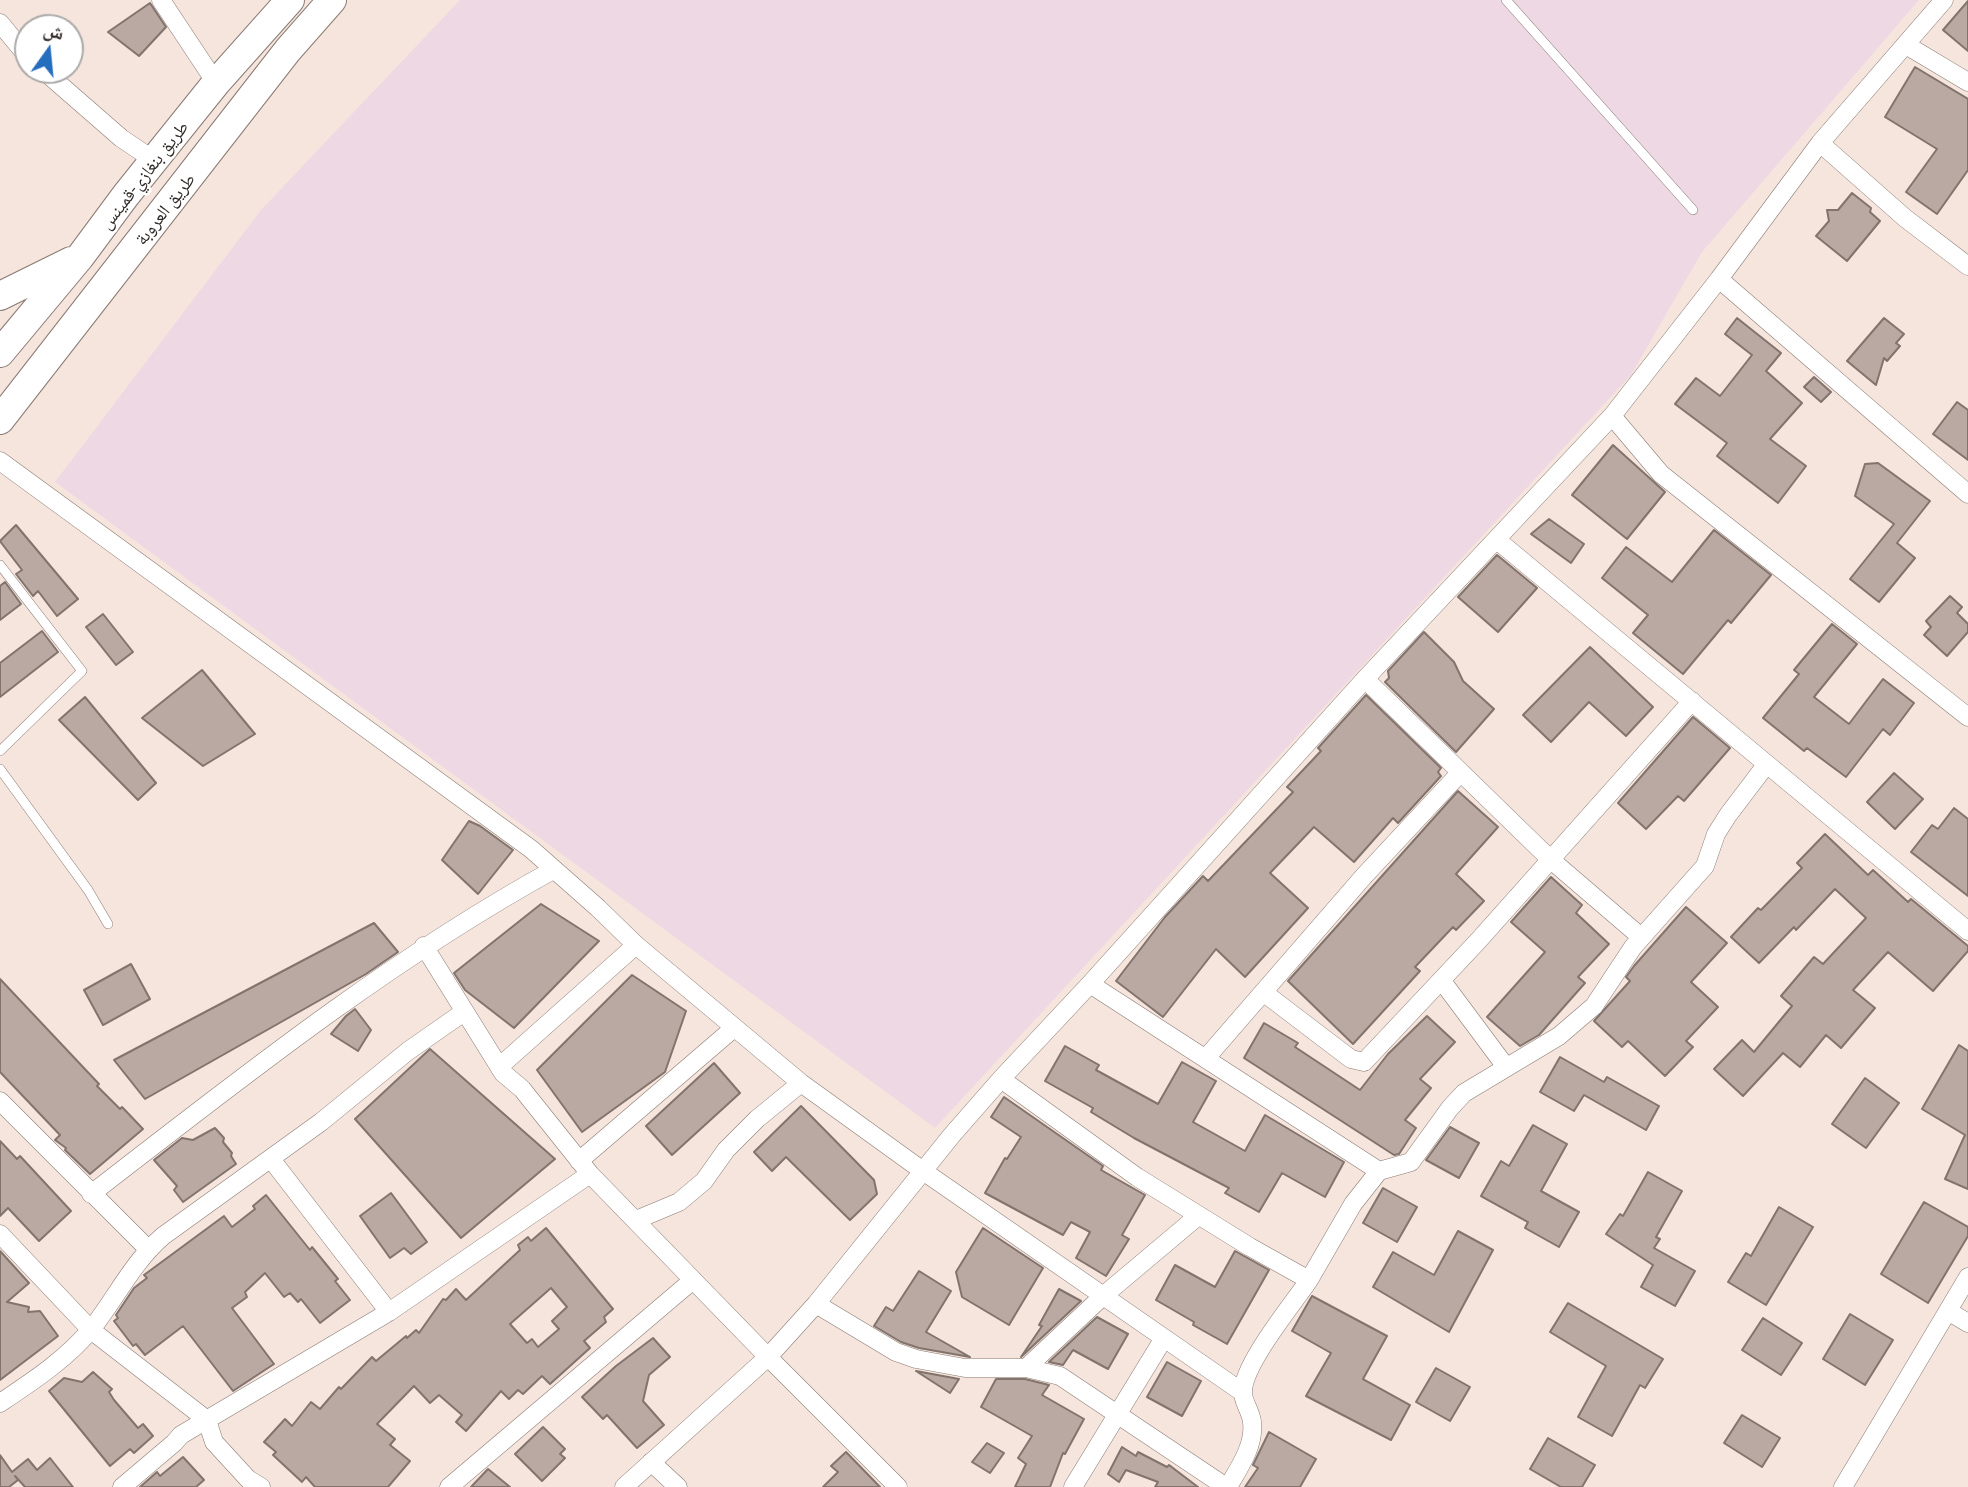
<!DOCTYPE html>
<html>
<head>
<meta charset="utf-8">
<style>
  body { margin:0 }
  #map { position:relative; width:1968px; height:1487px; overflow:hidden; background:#f6e5dd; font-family:Ubuntu,"Noto Naskh Arabic",sans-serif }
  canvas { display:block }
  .north { position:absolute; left:14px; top:14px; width:70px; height:70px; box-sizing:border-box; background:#fff; border:2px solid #acaaa9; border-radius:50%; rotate:15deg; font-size:19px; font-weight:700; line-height:28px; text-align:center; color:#302a27 }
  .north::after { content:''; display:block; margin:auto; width:24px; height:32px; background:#256dbd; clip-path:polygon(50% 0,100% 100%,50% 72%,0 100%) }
</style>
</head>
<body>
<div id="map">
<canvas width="1968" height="1487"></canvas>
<div class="north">ش</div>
</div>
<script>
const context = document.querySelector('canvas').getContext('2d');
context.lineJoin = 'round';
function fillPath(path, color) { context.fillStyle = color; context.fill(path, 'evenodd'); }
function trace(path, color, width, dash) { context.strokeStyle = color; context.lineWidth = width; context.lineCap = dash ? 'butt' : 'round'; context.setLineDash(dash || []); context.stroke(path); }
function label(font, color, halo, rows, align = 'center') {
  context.font = font + ' Ubuntu,"Noto Naskh Arabic",sans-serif'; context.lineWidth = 5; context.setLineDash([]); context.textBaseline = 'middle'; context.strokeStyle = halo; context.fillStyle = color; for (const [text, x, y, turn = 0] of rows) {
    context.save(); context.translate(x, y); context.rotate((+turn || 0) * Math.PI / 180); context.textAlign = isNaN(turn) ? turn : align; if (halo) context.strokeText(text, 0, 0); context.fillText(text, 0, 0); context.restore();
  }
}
fillPath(new Path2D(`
  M460,0H1919L1702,252L1631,375L935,1128L55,482L261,210Z`), '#eed8e4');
const building = new Path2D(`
  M1968,1V51L1943,30Z
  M150,3L166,27L139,56L108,32Z
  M1915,67L1968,99V170L1937,214L1906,192L1937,149L1885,117Z
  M1852,193L1871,208L1870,212L1880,221L1847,261L1816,236L1829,221L1827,210H1838Z
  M1737,318L1781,353L1766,371L1802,403L1770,439L1806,466L1778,503L1717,456L1727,443L1675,404L1696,378L1720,396L1752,355L1725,334Z
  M1884,318L1904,334L1896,343L1900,346L1887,361L1884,358L1876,385L1847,361Z
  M1814,377L1831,392L1821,402L1804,387Z
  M1957,402L1968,410V460L1933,434Z
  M1613,445L1665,492L1627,539L1572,495Z
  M1878,463L1930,501L1897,543L1915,558L1879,602L1850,579L1894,524L1855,496L1865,464Z
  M1549,519L1584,544L1571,563L1531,534Z
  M16,525L78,599L57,616L38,591L33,596L16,574L22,570L0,541Z
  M1714,530L1771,575L1731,623L1728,620L1683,674L1633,633L1648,615L1602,578L1626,547L1672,582Z
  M1497,555L1537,588L1498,632L1458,597Z
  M5,582L21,604L0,620V586Z
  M1950,596L1962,607L1957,613L1968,624V632L1947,656L1924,635L1931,627L1926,621Z
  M103,614L133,652L116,665L86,627Z
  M1832,624L1857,644L1814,697L1849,724L1883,679L1914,703L1890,735L1883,729L1846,777L1807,748L1804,751L1763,718L1799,674L1794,670Z
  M42,631L58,652L0,697V663Z
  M1424,632L1454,662L1463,681L1494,709L1456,752L1385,682L1389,678L1388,671Z
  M1590,647L1653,707L1626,736L1589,702L1551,742L1523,715Z
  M202,670L255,734L203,766L142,718Z
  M1366,695L1441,768L1438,772L1441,776L1398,823L1393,818L1354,862L1314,827L1270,873L1308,908L1245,977L1216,949L1163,1017L1116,981L1165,917L1203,876L1208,881L1293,792L1287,787L1321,751L1318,748Z
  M85,697L156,783L138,800L59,720Z
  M1693,717L1730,748L1684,801L1678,796L1646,829L1618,803Z
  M1894,773L1923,799L1895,829L1867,802Z
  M1458,791L1498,827L1456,874L1484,901L1456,930L1453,927L1415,967L1420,971L1353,1044L1288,981Z
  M1954,808L1968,819V896L1911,852L1932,825L1938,829Z
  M469,821L480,826L513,850L478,894L442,860Z
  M1825,834L1868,875L1873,870L1908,902L1911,899L1968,946V951L1933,991L1888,952L1853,990L1875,1008L1841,1048L1826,1035L1800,1067L1783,1053L1743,1096L1714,1069L1742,1040L1754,1052L1792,1006L1781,996L1814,957L1823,964L1866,918L1835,889L1796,930L1794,927L1759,963L1731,937L1758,908L1761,910L1802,868L1797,863Z
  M1551,877L1582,905L1576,913L1609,944L1578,977L1585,983L1539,1035L1520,1046L1487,1017L1545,952L1511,922Z
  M541,904L599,941L514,1028L465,990L454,973Z
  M1686,907L1727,943L1691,982L1718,1007L1686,1041L1693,1047L1665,1076L1628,1041L1622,1047L1594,1021L1630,981L1626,977L1634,966Z
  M374,923L398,952L366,974L145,1099L114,1060Z
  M131,964L150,999L103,1025L84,990Z
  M632,975L686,1011L665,1072L582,1132L537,1070Z
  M0,979L99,1084L97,1086L120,1109L122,1107L143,1129L90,1174L65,1150L66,1148L55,1140L60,1135L0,1072Z
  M355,1009L371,1030L358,1051L331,1034L346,1016Z
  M1427,1016L1455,1042L1420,1079L1431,1088L1405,1120L1416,1128L1399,1154L1394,1155L1244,1058L1264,1023L1298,1043L1295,1047L1360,1090L1388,1054Z
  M1959,1045L1968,1051V1189L1945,1179L1965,1135L1922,1109Z
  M1065,1046L1099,1065L1096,1070L1158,1104L1182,1062L1216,1081L1193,1122L1245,1151L1265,1115L1344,1162L1325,1197L1282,1173L1259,1212L1225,1193L1229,1188L1134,1138L1091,1112L1093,1108L1045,1081Z
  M430,1049L555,1159L461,1238L355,1119Z
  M1560,1057L1604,1082L1607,1077L1659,1106L1646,1130L1584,1095L1574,1111L1540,1092Z
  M714,1063L740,1093L672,1155L646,1126Z
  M1865,1078L1899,1103L1866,1148L1832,1124Z
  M1004,1097L1103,1166L1101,1170L1145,1195L1122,1235L1129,1239L1106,1276L1076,1258L1090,1232L1071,1222L1063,1235L985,1193L1005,1158L1007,1159L1021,1137L991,1117Z
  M801,1106L874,1180L877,1194L850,1220L786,1157L772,1171L754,1152Z
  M1533,1125L1567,1144L1541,1191L1579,1212L1559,1247L1525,1228L1528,1222L1481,1196L1501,1161L1509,1166Z
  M1450,1127L1479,1143L1459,1178L1426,1160Z
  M215,1128L224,1138L223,1142L232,1153L231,1156L236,1164L183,1202L174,1190L177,1186L154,1160L182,1138L193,1140Z
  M0,1141L17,1159L20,1156L71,1211L39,1241L8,1208L0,1216Z
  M1648,1172L1682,1191L1656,1237L1660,1239L1654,1248L1695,1271L1675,1306L1641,1287L1653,1265L1606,1234L1620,1214L1623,1216Z
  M1383,1188L1417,1207L1397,1242L1363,1223Z
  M391,1193L427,1242L411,1254L404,1248L390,1258L360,1216Z
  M266,1195L310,1250L312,1247L338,1279L335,1281L350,1300L320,1323L301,1299L298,1302L290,1293L284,1297L265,1273L245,1292L247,1297L232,1308L274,1364L233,1391L183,1326L145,1355L136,1344L133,1346L114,1321L118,1318L116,1315L134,1288L147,1278L144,1275L224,1216L232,1227L255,1209L253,1206Z
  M1924,1202L1968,1227V1236L1928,1303L1881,1274Z
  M1779,1207L1813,1227L1766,1305L1728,1282L1746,1253L1751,1256Z
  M546,1228L613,1309L604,1317L606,1322L584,1341L590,1348L550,1384L542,1376L523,1394L518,1390L509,1399L501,1391L466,1431L456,1422L462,1415L439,1395L430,1403L414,1386L377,1424L395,1439L390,1445L410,1461L388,1487H315L306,1477L302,1482L273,1455L276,1452L264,1442L285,1419L292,1426L311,1402L320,1409L339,1387L341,1389L372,1357L376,1361L406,1336L407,1338L416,1330L419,1333L443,1299L446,1300L456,1289L466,1300L520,1250L518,1245L528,1237L531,1241ZM551,1288L567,1307L552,1321L559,1329L538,1347L532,1339L527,1343L510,1324Z
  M983,1228L1043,1268L1009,1325L962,1297L956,1272Z
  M1458,1231L1493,1250L1449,1332L1373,1287L1393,1252L1434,1275Z
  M0,1251L29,1283L7,1302L29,1307L28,1312L40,1311L58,1336L0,1380Z
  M1235,1251L1269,1270L1227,1344L1193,1325L1194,1322L1156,1300L1175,1265L1215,1287Z
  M919,1271L951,1291L926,1332L970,1357L919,1348L901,1342L874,1326L886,1307L893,1311Z
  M1059,1289L1081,1301L1021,1357L1042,1326L1039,1325Z
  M1312,1296L1387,1336L1363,1379L1410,1405L1391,1440L1306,1396L1331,1353L1292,1331Z
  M1568,1303L1663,1359L1645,1388L1640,1385L1612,1436L1578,1417L1606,1366L1550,1332Z
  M1850,1314L1893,1340L1865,1385L1823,1359Z
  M1097,1317L1128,1334L1108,1369L1073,1350L1063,1365L1049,1362Z
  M1763,1318L1802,1343L1781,1375L1742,1350Z
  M653,1338L670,1357L649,1375L643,1401L664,1425L637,1448L607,1415L603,1419L582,1397L616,1366Z
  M1167,1362L1201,1381L1182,1416L1147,1397Z
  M1436,1368L1470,1387L1450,1421L1416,1402Z
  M916,1371L959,1379L950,1393Z
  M93,1372L112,1389L109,1392L114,1400L138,1428L143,1424L153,1436L134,1453L130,1449L110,1466L49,1391L64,1378L82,1382Z
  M996,1379H1025L1049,1385L1042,1395L1084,1419L1065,1454L1063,1453L1050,1487H1015L1026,1464L1018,1458L1032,1436L981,1407Z
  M1742,1415L1780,1438L1762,1467L1724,1443Z
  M543,1427L565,1449L560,1454L565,1458L542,1481L515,1454Z
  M1269,1432L1316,1459L1300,1487H1245L1258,1468L1253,1465Z
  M1548,1438L1595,1465L1582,1487H1561L1530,1469Z
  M987,1443L1004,1453L990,1473L972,1462Z
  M1122,1447L1136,1456L1138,1452L1167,1467L1169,1465L1198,1487H1155L1158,1482L1126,1470L1119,1482L1108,1474Z
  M846,1452L880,1487H823L838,1472L831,1466Z
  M0,1455L12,1472L28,1459L37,1470L50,1458L73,1487H25L15,1476L18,1480L9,1487H0Z
  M183,1457L204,1480L196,1487H140L157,1472L160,1476Z
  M488,1469L510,1487H471Z`);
fillPath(building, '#b9a9a2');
trace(building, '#82736c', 2);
const lane = new Path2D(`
  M1506,0L1693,210
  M0,565L82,671L0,751
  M0,769L88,890L108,924`);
const street = new Path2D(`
  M161,0L216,83
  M0,23L28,57
  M1906,45L1968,82
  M43,70L121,138L155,161
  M1820,143L1905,218L1968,266
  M1719,279L1968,494
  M1612,416L1661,474L1968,717
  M0,461L531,849L598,908L636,945L801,1083L923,1171L1242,1392
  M1497,540L1968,931
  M1365,679L1550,859L1641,937
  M424,946L503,1073L522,1089L590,1174L768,1357L816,1304L952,1135L1001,1079L1090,984L1365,679L1612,416L1719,279L1820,143L1944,0
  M1442,981L1506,1067
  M1090,984L1379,1171
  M1263,992L1351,1059L1364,1062L1478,941L1692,701
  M1206,1058L1364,876L1460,773
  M499,1067L636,945
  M1001,1079L1137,1177L1250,1247L1309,1280L1353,1204L1379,1171L1411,1162L1450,1108L1464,1093L1559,1036L1594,1006L1633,947L1705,866L1716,834L1728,815L1766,765
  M0,1101L148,1249
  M271,1159L389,1312
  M579,1161L734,1028
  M91,1194C241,1078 388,961 553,870
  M636,1220L679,1202L704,1181L726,1150L757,1119L801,1083
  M0,1234L91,1330L207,1420L214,1442L248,1479L261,1487
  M816,1304L896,1352L916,1359L965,1368H1026L1060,1376L1226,1487
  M1948,1311L1968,1323
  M1026,1368L1103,1296L1198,1216
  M0,1403C33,1381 68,1358 93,1327C117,1296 133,1262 163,1236L321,1122L408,1051L464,1012
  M651,1462L678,1487
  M122,1487L174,1443L181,1435L389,1312L590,1174
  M449,1487L693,1280
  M624,1487L768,1357L898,1487
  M1073,1487L1164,1338
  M1228,1487C1239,1468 1255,1445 1252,1422C1251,1411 1242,1401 1243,1391C1244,1363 1293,1304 1309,1280
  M1843,1487L1968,1277`);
const primary = new Path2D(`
  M0,296L71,261
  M0,353L80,257L126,195L216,83L290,0
  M0,420L288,50L332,0`);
trace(lane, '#897a73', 10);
trace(street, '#897a73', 19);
trace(primary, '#897a73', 30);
trace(lane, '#fff', 9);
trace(street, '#fff', 18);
trace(primary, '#fff', 28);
label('18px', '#302a27', '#fff', [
  ["طريق بنغازي-قمينس",144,175,-52],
  ["طريق العروبة",165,209,-52]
]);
</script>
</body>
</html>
